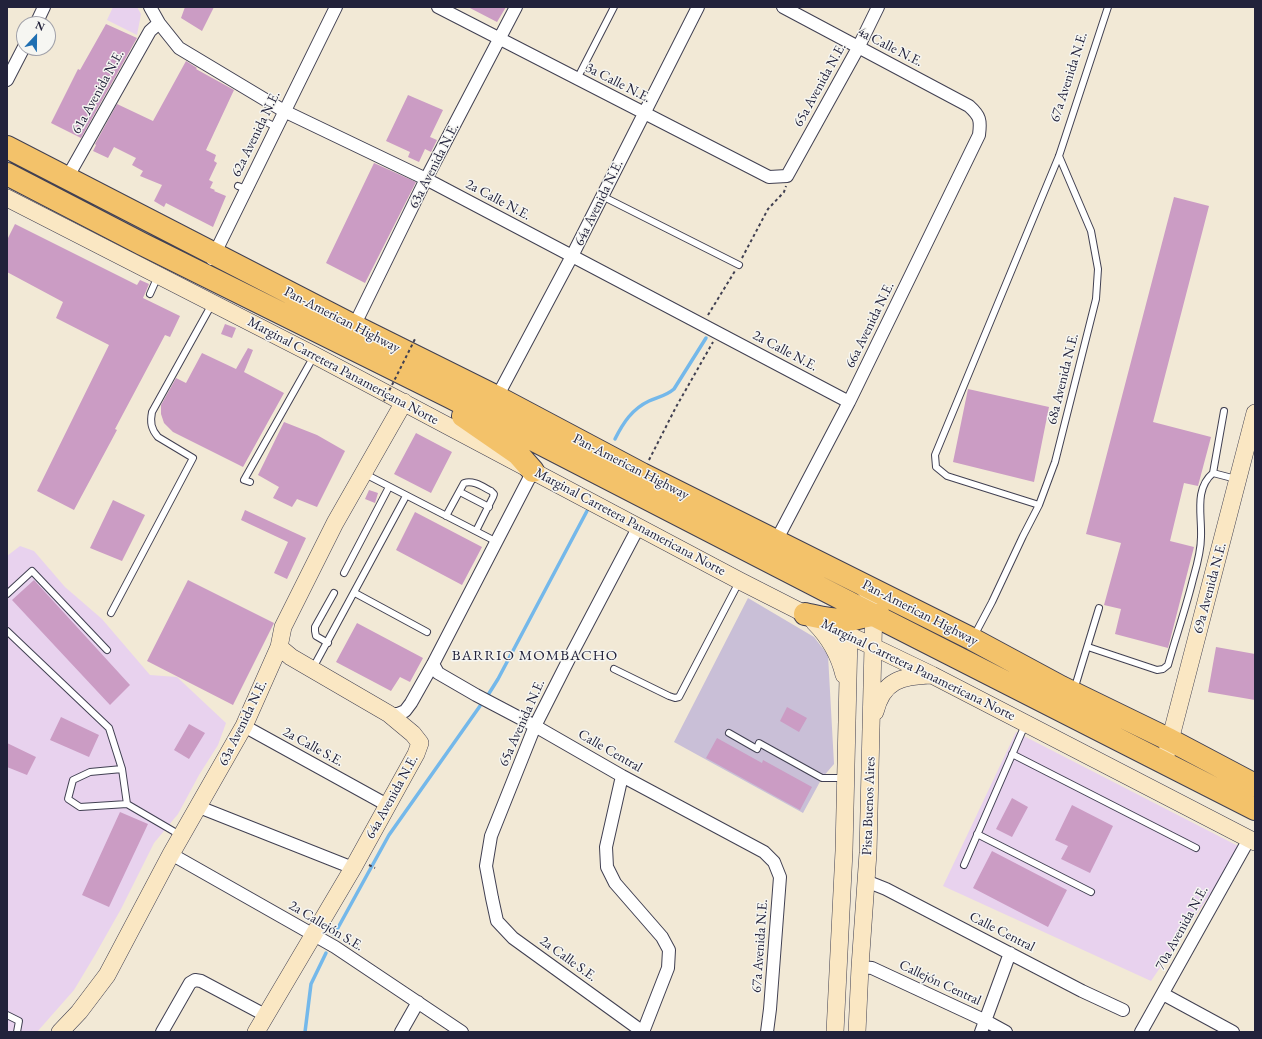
<!DOCTYPE html>
<html>
<head>
<meta charset="utf-8">
<style>
  body { margin:0 }
  #map { position:relative; width:1262px; height:1039px; overflow:hidden; background:#f2e9d6; font-family:"EB Garamond",serif }
  canvas { display:block }
  .frame { position:absolute; inset:0; border:8px solid #22223b; pointer-events:none }
  .north { position:absolute; left:16px; top:16px; width:40px; height:40px; box-sizing:border-box; background:#f6f6f2; border:1px solid #a1a1a9; border-radius:50%; rotate:22deg; font-size:11px; font-weight:700; line-height:16px; text-align:center; color:#22223b }
  .north::after { content:''; display:block; margin:auto; width:14px; height:18px; background:#1f6fb2; clip-path:polygon(50% 0,100% 100%,50% 72%,0 100%) }
</style>
</head>
<body>
<div id="map">
<canvas width="1262" height="1039"></canvas>
<div class="frame"></div>
<div class="north">N</div>
</div>
<script>
const context = document.querySelector('canvas').getContext('2d');
context.lineJoin = 'round';
function fillPath(path, color) { context.fillStyle = color; context.fill(path, 'evenodd'); }
function trace(path, color, width, dash) { context.strokeStyle = color; context.lineWidth = width; context.lineCap = dash ? 'butt' : 'round'; context.setLineDash(dash || []); context.stroke(path); }
function label(font, color, halo, rows, align = 'center') {
  context.font = font + ' "EB Garamond",serif'; context.lineWidth = 3; context.setLineDash([]); context.textBaseline = 'middle'; context.strokeStyle = halo; context.fillStyle = color; for (const [text, x, y, turn = 0] of rows) {
    context.save(); context.translate(x, y); context.rotate((+turn || 0) * Math.PI / 180); context.textAlign = isNaN(turn) ? turn : align; if (halo) context.strokeText(text, 0, 0); context.fillText(text, 0, 0); context.restore();
  }
}
fillPath(new Path2D(`
  M113,7H137L141,14L137,35L107,20Z
  M20,546L34,551L65,587L102,619L150,675L177,677L226,723L218,745L199,775L178,814L154,843L121,909L95,955L74,990L37,1032H7V556Z
  M1016,732L1240,847L1236,856L1151,981L943,886Z`), '#e8d2ee');
fillPath(new Path2D(`
  M748,598L814,637L828,655L834,764L822,778L803,813L674,742Z`), '#c9bfd7');
trace(new Path2D(`
  M615,439C623,423 632,409 649,401C658,397 666,396 674,389L706,338
  M488,695L498,679L587,511
  M334,935L389,835L480,706
  M305,1032L311,984L326,953`), '#74b8ea', 3.5);
fillPath(new Path2D(`
  M185,7H214L202,31L181,18Z
  M468,7H506L497,22Z
  M106,24L137,38L81,138L51,123L78,69L80,70Z
  M186,61L197,68L196,69L234,90L206,150L216,155L214,161L217,163L209,180L213,182L210,188L215,190L214,191L226,196L213,227L166,203L164,207L154,201L162,185L140,176L143,171L132,165L136,158L114,147L108,158L93,151L96,145L95,144L117,104L153,121Z
  M408,95L443,110L430,137L437,140L431,152L425,149L419,162L408,157L410,152L386,141Z
  M374,163L416,182L365,283L326,263Z
  M1174,197L1209,206L1153,422L1211,437L1198,486L1184,483L1170,541L1194,547L1168,648L1115,634L1121,609L1104,605L1121,543L1086,534Z
  M15,224L137,285L140,280L149,284L143,298L180,316L170,337L165,335L115,429L117,430L74,510L37,491L109,345L56,318L63,302L7,272V240Z
  M225,324L236,328L232,338L221,334Z
  M248,348L253,350L244,372L284,393L243,467L173,432L164,423L161,414V405L176,378L186,383L202,353L236,369Z
  M968,389L1049,407L1034,482L953,462Z
  M284,422L317,435L345,451L317,507L297,499L292,507L273,498L279,487L258,475Z
  M416,433L452,452L431,493L394,474Z
  M369,490L378,493L375,503L365,499Z
  M113,500L145,515L122,561L90,548Z
  M245,510L306,538L287,579L274,573L288,542L241,520Z
  M415,512L482,547L462,585L396,550Z
  M34,580L130,685L110,705L12,600Z
  M188,580L274,623L233,705L147,661Z
  M357,623L423,658L410,682L400,677L391,691L336,662Z
  M1216,647L1255,654V700L1208,692Z
  M787,707L807,718L799,732L780,721Z
  M61,717L99,735L89,757L50,740Z
  M189,724L205,733L189,759L174,750Z
  M717,738L762,763L763,760L812,787L800,810L706,758Z
  M7,743L36,757L27,775L7,767Z
  M1012,798L1028,807L1012,837L996,829Z
  M1072,805L1113,826L1090,873L1061,859L1068,846L1055,840Z
  M120,812L148,824L109,907L82,895Z
  M992,851L1067,890L1048,927L973,888Z`), '#cb9cc4');
const lane = new Path2D(`
  M577,79L614,7
  M268,123L276,127
  M238,186L246,189
  M602,196L739,265
  M150,294L158,276
  M1213,473L1224,411
  M365,474L497,542
  M250,482L244,480L314,356
  M460,492L489,507
  M1039,505L947,476L936,467L935,455L1059,156L1108,7
  M446,516L464,483C474,480 483,487 491,491L494,494L493,497L476,531
  M344,573L389,487
  M355,593L427,632
  M7,594L32,571L107,650
  M111,613L193,458L158,437C151,429 150,422 152,412L212,304
  M7,631L109,728L122,769L127,804L180,835
  M974,636L992,602L1023,536L1039,505L1055,462L1096,299L1098,269L1091,231L1059,156
  M328,643L316,636L315,631V627L334,593
  M1088,647L1157,670L1163,669L1168,665C1176,636 1186,608 1193,579C1197,565 1201,552 1201,537C1202,515 1194,489 1213,473L1236,479
  M313,668L406,496
  M614,669L669,696L675,698L679,697L739,582
  M1074,690L1099,608
  M729,733L757,749L759,743L822,778H844
  M1012,754L1196,848
  M122,769L90,772L73,780L68,799L80,807L127,804
  M977,834L1091,892
  M964,865L1025,725
  M7,1015L19,1021L17,1032`);
const street = new Path2D(`
  M150,7L159,23L179,48L284,111L426,179L849,402
  M438,7L769,177L787,176L858,48L878,7
  M36,24L44,7
  M7,80L24,47
  M67,178L150,31L159,23
  M212,259L336,7
  M354,326L426,179L516,7
  M497,397L572,256L698,7
  M638,528L570,657L535,726L491,836L486,866L492,898L497,921L513,938L643,1032
  M776,541L849,402L979,135C981,120 980,116 969,106L783,7
  M433,664L438,673L476,695L535,726L622,776L764,852L774,862L780,877L770,1009L767,1032
  M389,714H398L405,711L411,703L433,664L533,471
  M244,726L389,806
  M622,776L606,847L607,867L615,883L662,937L669,950L668,968L643,1032
  M199,807L353,868
  M171,854L335,947L462,1032
  M866,881L886,889L1082,991L1123,1010
  M860,967L872,968L984,1020L1006,1032
  M1163,994L1233,1032
  M162,1032L190,983L195,980L201,981L265,1015
  M401,1032L418,1002
  M981,1032L1010,953
  M1141,1032L1249,839`);
const secondary = new Path2D(`
  M7,198L314,355L740,581L805,614L932,675L1255,842
  M814,622C829,637 839,654 844,675
  M875,712C883,680 902,676 931,675
  M1167,752L1255,413
  M60,1032L79,1012L107,975L171,854L244,726L279,647L283,627L335,523L404,402
  M256,1032L353,868L416,754L420,743L413,734L389,714L291,657L279,647
  M835,1032L844,851L849,635
  M857,1032L860,967L868,853L874,604L870,595L861,584`);
const highway = new Path2D(`
  M7,147L354,326L497,397L642,474L972,639L1061,687L1170,740L1255,785
  M7,174L142,244L450,397L852,604L1255,809
  M463,416L518,454L533,471
  M805,614C819,617 833,621 848,620C858,619 868,614 879,615`);
trace(lane, '#414052', 8);
trace(street, '#414052', 14);
trace(secondary, '#414052', 18);
trace(highway, '#414052', 24);
trace(new Path2D(`
  M742,258L768,209L784,192L786,186
  M708,315L735,271
  M649,460L676,407L713,342
  M369,865L375,868`), '#414052', 2, [3, 3]);
trace(lane, '#fff', 6);
trace(street, '#fff', 12);
trace(secondary, '#fae7c3', 17);
trace(highway, '#f3c26a', 22);
trace(new Path2D(`
  M384,401L415,339`), '#414052', 2, [3, 3]);
label('14px', '#22223b', '#f6f6f2', [
  ["4a Calle N.E.",890,47,27],
  ["67a Avenida N.E.",1069,77,-72],
  ["3a Calle N.E.",618,83,27],
  ["65a Avenida N.E.",820,85,-61],
  ["61a Avenida N.E.",98,92,-61],
  ["62a Avenida N.E.",256,134,-64],
  ["63a Avenida N.E.",434,166,-63],
  ["2a Calle N.E.",498,200,28],
  ["64a Avenida N.E.",599,203,-64],
  ["Pan-American Highway",342,320,27],
  ["66a Avenida N.E.",870,325,-64],
  ["2a Calle N.E.",785,351,28],
  ["Marginal Carretera Panamericana Norte",343,371,28],
  ["68a Avenida N.E.",1063,379,-76],
  ["Pan-American Highway",631,467,27],
  ["Marginal Carretera Panamericana Norte",630,522,28],
  ["69a Avenida N.E.",1210,588,-75],
  ["Pan-American Highway",920,613,27],
  ["Marginal Carretera Panamericana Norte",918,670,26],
  ["63a Avenida N.E.",243,723,-64],
  ["65a Avenida N.E.",522,723,-66],
  ["2a Calle S.E.",313,747,29],
  ["Calle Central",610,751,30],
  ["64a Avenida N.E.",392,797,-61],
  ["Pista Buenos Aires",869,806,-88],
  ["2a Callejón S.E.",326,926,31],
  ["70a Avenida N.E.",1182,928,-61],
  ["Calle Central",1002,932,27],
  ["67a Avenida N.E.",760,946,-86],
  ["2a Calle S.E.",568,959,36],
  ["Callejón Central",940,983,25]
]);
context.letterSpacing = '1px';
label('15px', '#22223b', '#f6f6f2', [
  ["BARRIO MOMBACHO",535,656]
]);
context.letterSpacing = '0px';
</script>
</body>
</html>
